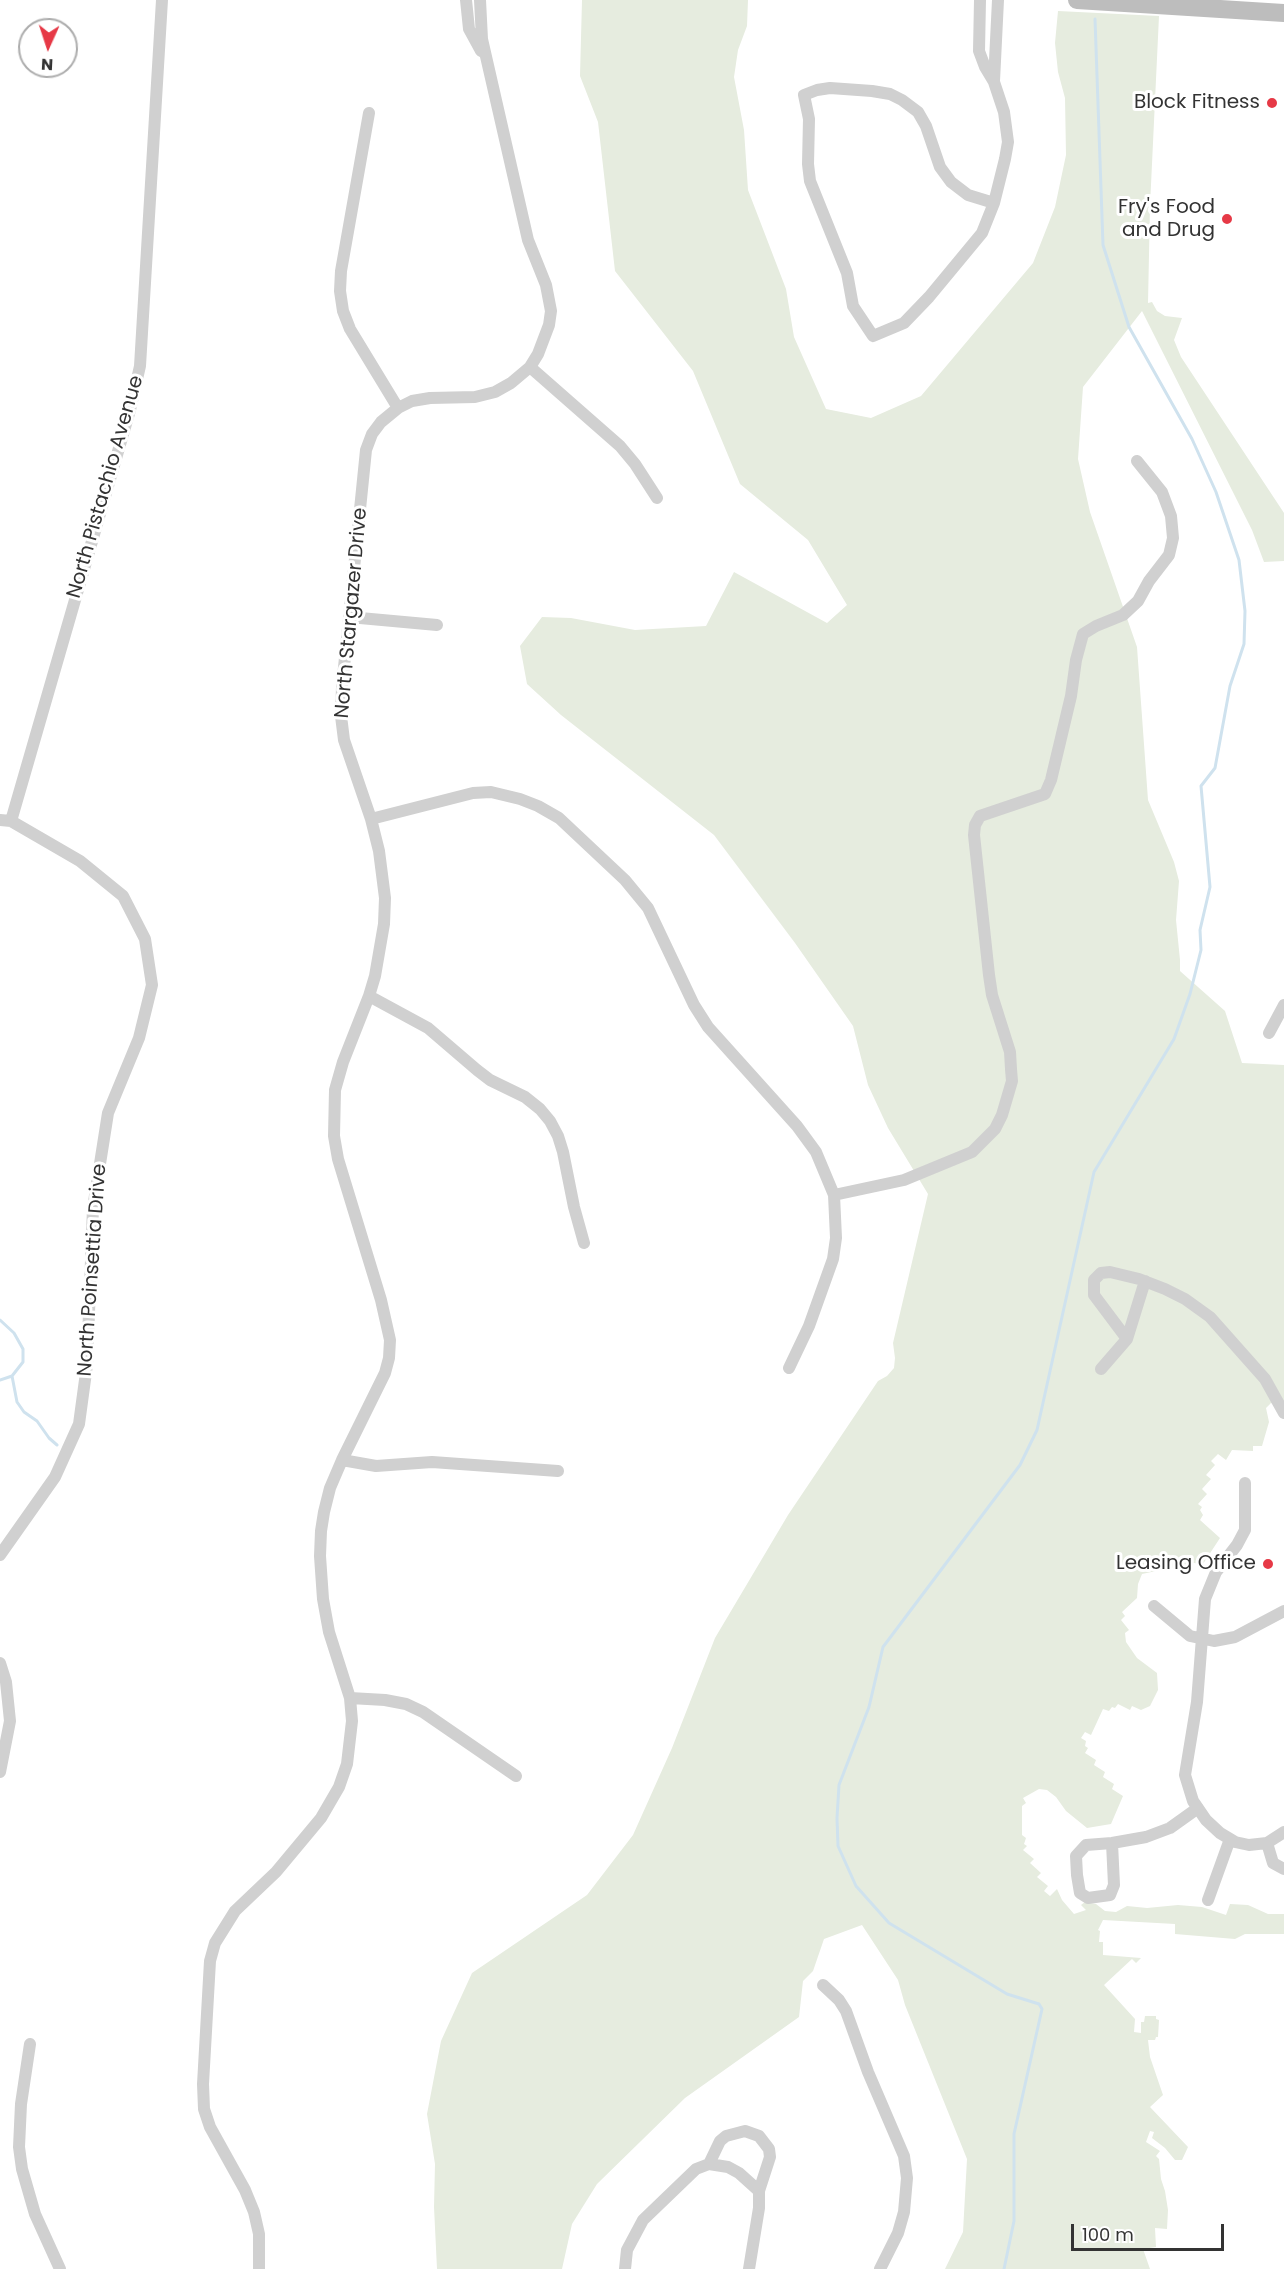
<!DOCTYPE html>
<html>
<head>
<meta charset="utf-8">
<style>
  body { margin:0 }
  #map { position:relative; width:1284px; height:2269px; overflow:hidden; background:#fff; font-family:Poppins,sans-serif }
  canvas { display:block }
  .north { position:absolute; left:18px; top:18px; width:60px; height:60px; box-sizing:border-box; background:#fff; border:2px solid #adadad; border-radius:50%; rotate:183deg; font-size:16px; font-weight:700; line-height:24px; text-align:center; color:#333 }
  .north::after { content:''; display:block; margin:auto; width:21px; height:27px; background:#e63946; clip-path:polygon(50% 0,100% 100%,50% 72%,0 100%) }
  .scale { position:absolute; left:1071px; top:2224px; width:153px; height:27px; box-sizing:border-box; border:3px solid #333; border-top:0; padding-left:8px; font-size:18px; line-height:21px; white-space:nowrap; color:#333; -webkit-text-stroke:4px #fff; paint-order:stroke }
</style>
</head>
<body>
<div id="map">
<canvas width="1284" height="2269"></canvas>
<div class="north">N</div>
<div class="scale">100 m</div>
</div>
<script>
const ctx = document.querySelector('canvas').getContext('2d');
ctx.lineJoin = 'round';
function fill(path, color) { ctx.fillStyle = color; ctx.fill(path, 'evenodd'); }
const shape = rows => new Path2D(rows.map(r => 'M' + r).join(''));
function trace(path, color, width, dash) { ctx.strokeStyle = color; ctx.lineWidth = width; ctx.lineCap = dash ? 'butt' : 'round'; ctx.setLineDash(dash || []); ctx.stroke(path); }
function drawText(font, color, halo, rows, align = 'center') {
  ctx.font = font + ' Poppins,sans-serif'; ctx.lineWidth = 6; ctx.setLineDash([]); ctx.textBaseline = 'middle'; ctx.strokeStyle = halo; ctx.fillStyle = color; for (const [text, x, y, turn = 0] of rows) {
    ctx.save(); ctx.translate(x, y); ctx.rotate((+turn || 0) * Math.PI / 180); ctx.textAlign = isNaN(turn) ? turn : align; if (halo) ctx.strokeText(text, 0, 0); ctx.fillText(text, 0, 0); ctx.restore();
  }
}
const green = shape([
  [582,0,748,0,747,26,738,50,734,77,744,130,748,190,786,289,794,337,826,409,871,418,921,396,1033,263,1055,207,1066,155,1065,98,1058,72,1055,43,1058,11,1159,16,1150,206,1148,303,1152,302,1157,311,1165,316,1182,318,1174,340,1181,357,1284,513,1284,561,1264,562,1252,530,1142,311,1083,387,1078,459,1090,512,1137,647,1148,800,1174,862,1179,881,1176,920,1180,960,1180,971,1225,1011,1242,1063,1284,1065,1284,1408,1271,1403,1266,1408,1269,1422,1262,1446,1253,1446,1253,1451,1232,1450,1226,1460,1218,1454,1211,1461,1215,1465,1206,1475,1211,1479,1202,1489,1207,1494,1198,1504,1202,1507,1200,1510,1203,1515,1200,1520,1220,1538,1203,1564,1194,1563,1142,1574,1138,1584,1137,1598,1122,1612,1125,1616,1121,1620,1129,1630,1125,1633,1126,1642,1137,1658,1157,1673,1158,1690,1150,1706,1141,1710,1132,1706,1130,1710,1118,1704,1115,1708,1112,1707,1109,1711,1103,1709,1091,1735,1085,1732,1081,1738,1086,1741,1085,1746,1088,1748,1085,1753,1096,1760,1094,1765,1105,1772,1103,1777,1114,1784,1112,1789,1123,1796,1111,1824,1087,1828,1066,1811,1056,1797,1047,1790,1039,1789,1023,1798,1026,1803,1022,1806,1022,1835,1026,1838,1024,1844,1027,1846,1023,1850,1034,1859,1030,1863,1041,1873,1037,1877,1048,1886,1044,1891,1050,1896,1057,1889,1062,1900,1074,1914,1086,1910,1081,1905,1085,1902,1096,1904,1105,1911,1116,1912,1127,1906,1147,1908,1178,1905,1202,1907,1226,1915,1230,1904,1248,1905,1268,1914,1284,1914,1284,1934,1245,1934,1235,1939,1175,1934,1175,1924,1103,1920,1098,1930,1100,1931,1099,1942,1103,1942,1103,1955,1141,1958,1136,1963,1132,1959,1104,1985,1135,2019,1134,2032,1141,2033,1141,2022,1144,2022,1145,2016,1156,2016,1156,2019,1159,2020,1158,2037,1156,2037,1155,2040,1148,2040,1150,2057,1163,2095,1150,2107,1188,2147,1182,2160,1175,2160,1165,2148,1152,2138,1154,2132,1150,2131,1146,2142,1160,2151,1156,2156,1159,2159,1161,2179,1165,2191,1168,2210,1167,2229,1155,2228,1156,2247,1143,2249,1150,2269,945,2269,963,2232,967,2159,905,2005,898,1980,862,1925,824,1939,813,1971,803,1981,799,2017,685,2098,597,2184,572,2224,562,2269,437,2269,434,2207,435,2164,427,2114,441,2041,472,1973,587,1895,633,1835,672,1748,715,1638,788,1515,878,1381,887,1376,894,1368,895,1358,893,1343,928,1194,888,1128,868,1085,853,1026,795,943,714,835,561,715,527,684,520,646,542,617,571,618,635,630,706,626,734,572,827,623,847,605,808,540,740,484,693,371,615,271,598,122,580,76]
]);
const stream = shape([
  [0,1320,14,1333,23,1349,23,1362,12,1376,0,1380],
  [12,1376,17,1402,24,1412,37,1421,49,1438,57,1445],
  [1004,2269,1014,2221,1014,2134,1042,2009,1039,2004,1007,1994,889,1923,856,1886,838,1846,837,1818,839,1785,869,1707,883,1647,1020,1465,1037,1430,1094,1172,1174,1039,1190,994,1201,950,1200,930,1210,887,1201,786,1215,768,1230,686,1244,644,1245,611,1239,560,1216,492,1192,439,1129,327,1103,245,1095,19]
]);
const minor = shape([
  [466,0,469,29,481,51],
  [980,0,979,51,985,67,994,82,1004,112,1008,142,1005,159,994,203,982,233,929,297,904,323,873,336,853,306,847,273,810,181,808,164,809,119,804,95,817,90,830,88,872,91,890,94,902,100,918,112,926,126,940,167,951,182,968,195,994,203],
  [994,81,998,0],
  [369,113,341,271,340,291,343,311,350,329,398,408],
  [530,367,620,446,635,464,657,498],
  [349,617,437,625],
  [371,819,473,793,491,792,520,799,538,806,559,818,625,880,648,908,694,1005,708,1027,797,1126,816,1152,834,1195,836,1238,833,1259,809,1326,789,1368],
  [0,820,11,821,80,861,123,896,145,939,152,985,139,1038,108,1113,93,1208,87,1365,79,1424,55,1477,0,1555],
  [11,821,130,410,140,366,162,0],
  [369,996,428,1028,477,1070,490,1080,525,1097,540,1109,550,1121,558,1136,563,1152,574,1207,584,1243],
  [1269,1033,1284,1005],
  [834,1195,904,1180,972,1152,995,1129,1002,1115,1012,1081,1011,1069,1010,1052,992,995,989,975,974,835,975,825,980,816,1045,794,1051,780,1071,696,1076,660,1083,634,1096,626,1123,615,1138,601,1149,581,1169,555,1173,538,1171,516,1162,492,1137,461],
  [1127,1339,1094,1295,1094,1280,1101,1273,1110,1272,1139,1279,1165,1289,1185,1299,1210,1317,1265,1379,1284,1413],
  [1101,1369,1127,1339,1145,1281],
  [342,1460,376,1466,432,1462,558,1471],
  [1245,1483,1245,1530,1237,1545,1216,1572,1205,1599,1197,1702,1185,1775,1193,1801,1206,1820,1220,1833,1235,1842,1249,1845,1267,1843,1284,1832],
  [1154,1606,1190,1636,1214,1641,1235,1637,1284,1611],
  [0,1663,6,1682,10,1721,0,1772],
  [350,1698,385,1700,406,1704,423,1712,516,1776],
  [1112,1843,1114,1885,1110,1895,1088,1898,1080,1893,1077,1875,1076,1856,1086,1845,1112,1843,1146,1837,1170,1828,1198,1808],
  [1267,1843,1273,1863,1284,1869],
  [1208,1900,1230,1839],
  [823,1985,839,2000,846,2011,868,2072,904,2156,907,2178,904,2212,898,2233,880,2269],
  [30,2044,21,2104,19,2147,22,2169,35,2214,60,2269],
  [709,2164,720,2141,726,2136,745,2131,759,2136,769,2149,770,2157,759,2191],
  [259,2269,259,2234,254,2212,245,2190,210,2127,204,2109,203,2084,210,1961,215,1943,235,1911,276,1872,321,1818,339,1787,347,1764,352,1721,350,1698,329,1632,323,1599,320,1556,321,1531,324,1512,330,1488,342,1460,385,1373,389,1358,390,1340,381,1300,338,1159,334,1136,335,1090,343,1062,369,996,375,976,384,924,385,898,379,851,371,819,344,740,341,716,342,687,366,450,372,434,381,422,398,408,412,401,430,398,475,397,495,392,511,383,530,367,538,354,549,325,551,311,546,285,528,240,482,39,480,0],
  [625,2269,627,2250,643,2220,696,2169,709,2164,728,2167,739,2173,759,2191,759,2208,749,2269]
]);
const secondary = shape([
  [1077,0,1284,13]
]);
const markers = [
  [1272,103,6,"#e63946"],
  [1227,219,6,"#e63946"],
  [1268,1564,6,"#e63946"]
];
const poiNames = [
  ["Block Fitness",1260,103],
  ["Fry's Food",1215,208],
  ["and Drug",1215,231],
  ["Leasing Office",1256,1564]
];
const streetNames = [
  ["North Pistachio Avenue",106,487,-74],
  ["North Stargazer Drive",352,613,-85],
  ["North Poinsettia Drive",93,1270,-86]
];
fill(green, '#e6ecdf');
trace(stream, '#cfe2ee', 3);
trace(minor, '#d0d0d0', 12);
trace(secondary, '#bdbdbd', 18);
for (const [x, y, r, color] of markers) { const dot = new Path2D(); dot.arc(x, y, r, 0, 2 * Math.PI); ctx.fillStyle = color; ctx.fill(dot); trace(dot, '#fff', 2); }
drawText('20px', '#333', '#fff', poiNames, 'right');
drawText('20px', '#333', '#fff', streetNames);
</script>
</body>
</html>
